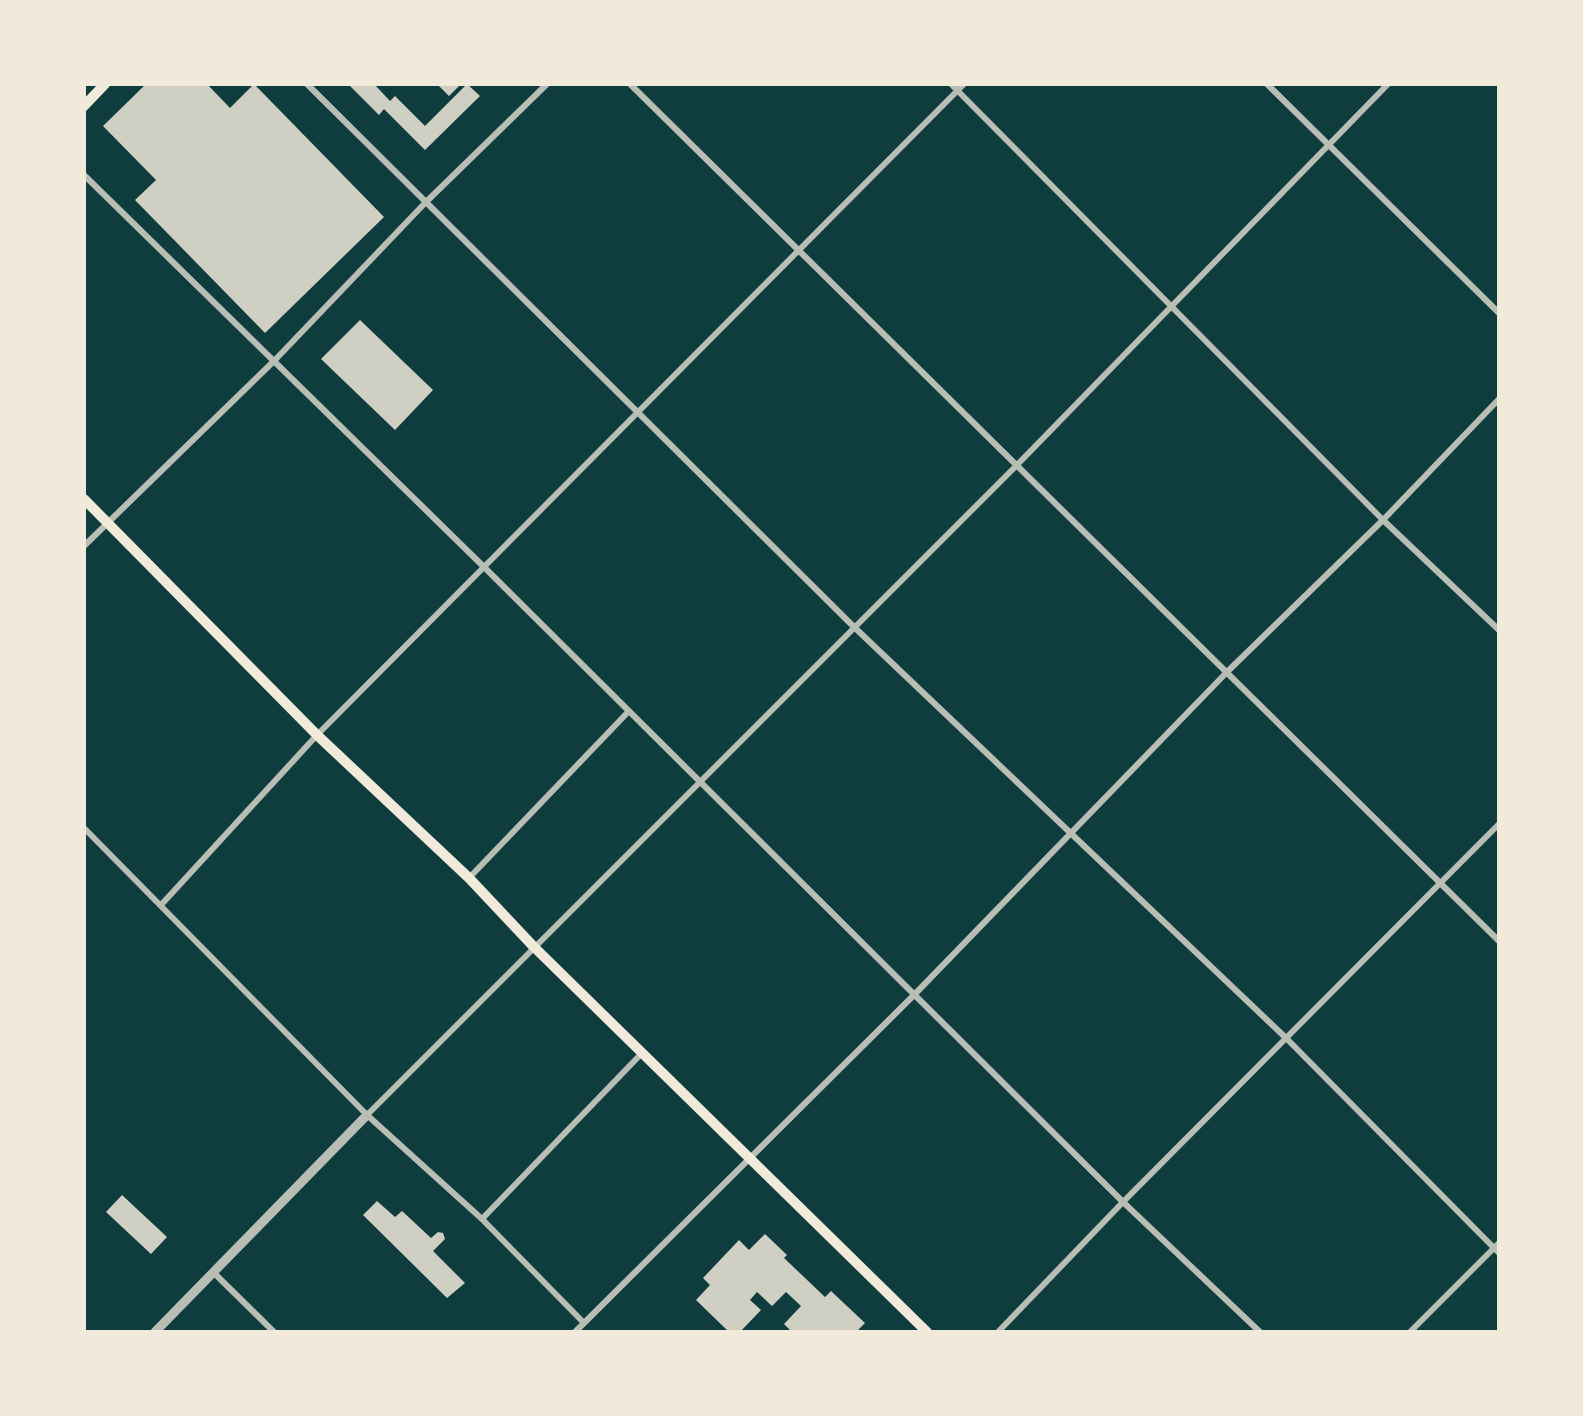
<!DOCTYPE html>
<html>
<head>
<meta charset="utf-8">
<style>
  body { margin:0 }
  #map { position:relative; width:1583px; height:1416px; overflow:hidden; background:#0f3d3e; font-family:"PT Sans Narrow",sans-serif }
  canvas { display:block }
  .frame { position:absolute; inset:0; border:86px solid #f1e9da; pointer-events:none }
</style>
</head>
<body>
<div id="map">
<canvas width="1583" height="1416"></canvas>
<div class="frame"></div>
</div>
<script>
const ctx = document.querySelector('canvas').getContext('2d');
ctx.lineJoin = 'round';
function fill(path, color) { ctx.fillStyle = color; ctx.fill(path, 'evenodd'); }
const shape = rows => new Path2D(rows.map(r => 'M' + r).join(''));
function trace(path, color, width, dash) { ctx.strokeStyle = color; ctx.lineWidth = width; ctx.lineCap = dash ? 'butt' : 'round'; ctx.setLineDash(dash || []); ctx.stroke(path); }
const building = shape([
  [146,84,207,84,230,108,254,84,384,217,265,333,135,200,156,180,103,126],
  [348,84,374,84,390,101,395,96,425,126,467,84,480,96,425,150,384,109,379,115],
  [437,84,461,84,449,96],
  [360,320,433,390,395,430,321,359],
  [122,1195,167,1237,151,1254,106,1212],
  [377,1201,395,1217,402,1211,431,1238,438,1232,443,1233,445,1239,433,1251,465,1283,447,1298,363,1215],
  [765,1234,787,1255,784,1258,825,1297,831,1291,865,1323,856,1332,792,1332,784,1324,801,1306,786,1292,772,1306,757,1292,750,1300,761,1310,740,1332,729,1332,696,1300,710,1285,703,1278,739,1240,749,1250]
]);
const minor = shape([
  [307,84,853,626,1286,1038,1499,1253],
  [630,84,1499,941],
  [951,84,1383,520,1499,630],
  [1267,84,1499,313],
  [84,175,485,568,1123,1202,1260,1332],
  [84,546,275,360,425,203,547,84],
  [84,828,367,1115,482,1219,584,1323],
  [469,878,629,711],
  [161,905,317,735,964,84],
  [367,1115,1016,466,1388,84],
  [482,1219,642,1053],
  [213,1272,274,1332],
  [575,1332,914,995,1227,672,1383,520,1499,399],
  [998,1332,1123,1202,1499,824],
  [1410,1332,1499,1243]
]);
const tertiary = shape([
  [155,1332,367,1115]
]);
const secondary = shape([
  [84,106,105,84],
  [84,499,317,735,469,878,533,946,927,1332]
]);
fill(building, '#cfcfc3');
trace(minor, '#b8beb3', 6);
trace(tertiary, '#b8beb3', 9);
trace(secondary, '#f1e9da', 10);
</script>
</body>
</html>
